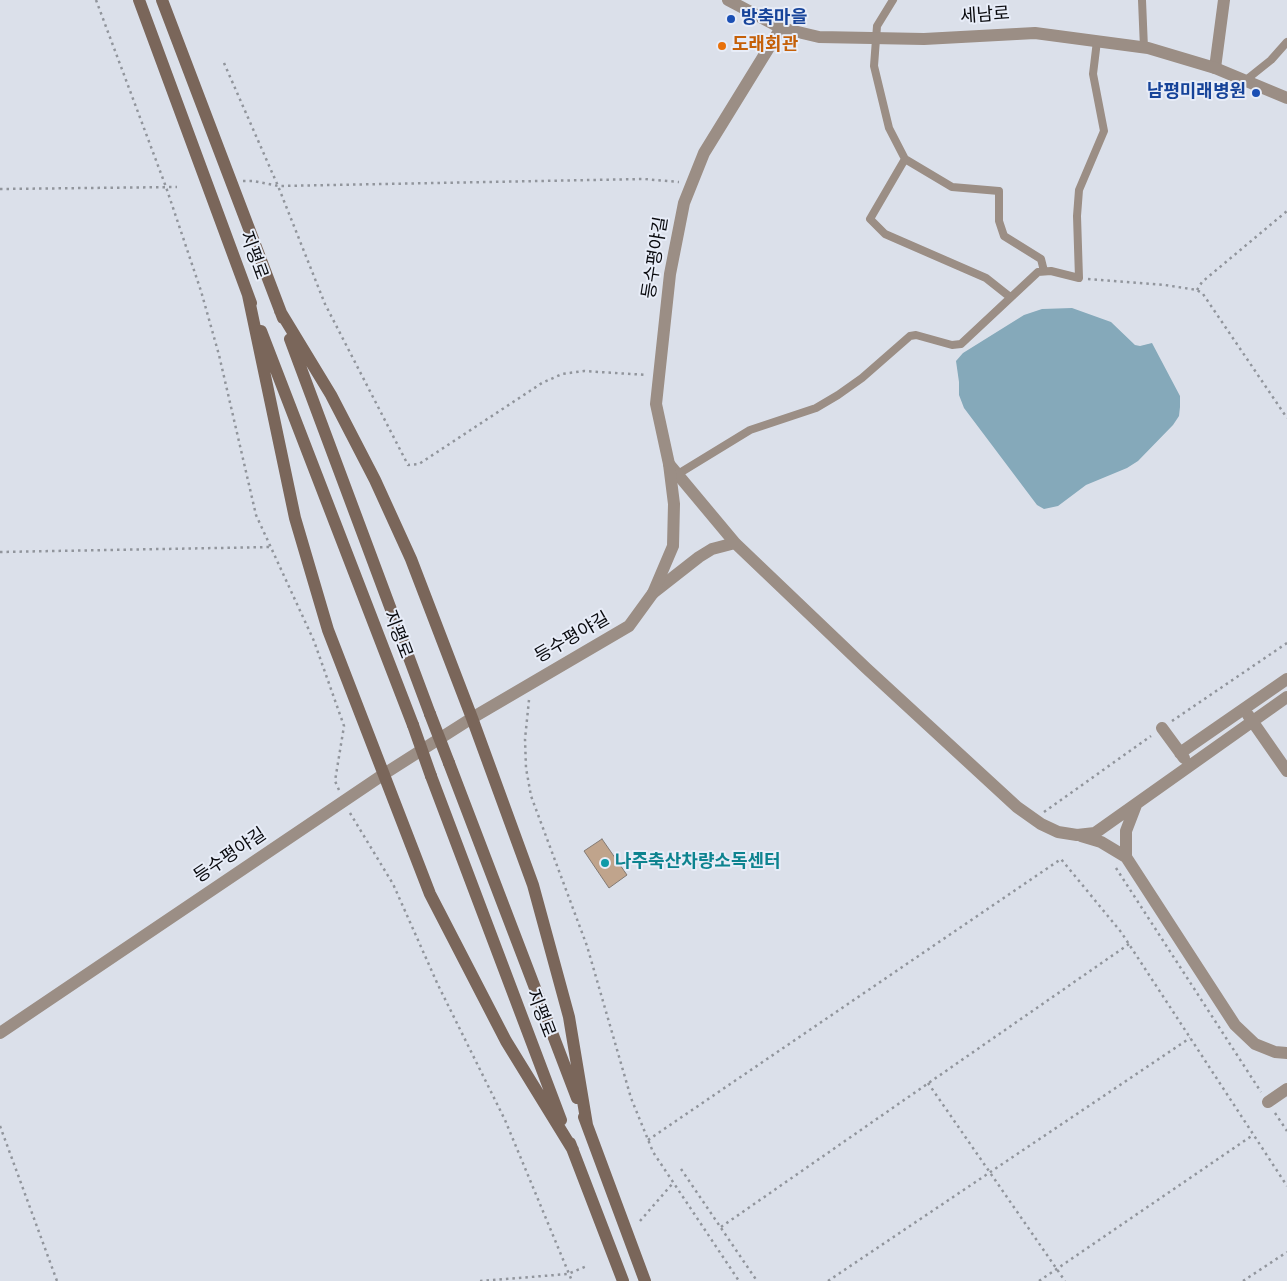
<!DOCTYPE html>
<html>
<head>
<meta charset="utf-8">
<style>
  body { margin:0 }
  canvas { display:block; background:#dbe0ea }
</style>
</head>
<body>
<canvas width="1287" height="1281"></canvas>
<script>
const ctx = document.querySelector('canvas').getContext('2d');
ctx.lineJoin = 'round';
function fill(path, color) { ctx.fillStyle = color; ctx.fill(path, 'evenodd'); }
const shape = rows => new Path2D(rows.map(r => 'M' + r).join(''));
function trace(path, color, width, dash) { ctx.strokeStyle = color; ctx.lineWidth = width; ctx.lineCap = dash ? 'butt' : 'round'; ctx.setLineDash(dash || []); ctx.stroke(path); }
function drawText(font, color, halo, rows, align = 'center') {
  ctx.font = font + ' Overpass,"Noto Sans KR",sans-serif'; ctx.lineWidth = 4; ctx.setLineDash([]); ctx.textBaseline = 'middle'; ctx.strokeStyle = halo; ctx.fillStyle = color; for (const [text, x, y, turn = 0] of rows) {
    ctx.save(); ctx.translate(x, y); ctx.rotate((+turn || 0) * Math.PI / 180); ctx.textAlign = isNaN(turn) ? turn : align; if (halo) ctx.strokeText(text, 0, 0); ctx.fillText(text, 0, 0); ctx.restore();
  }
}
const water = shape([
  [1072,308,1111,322,1135,345,1140,346,1152,343,1180,396,1180,407,1179,416,1173,425,1138,461,1127,468,1086,485,1058,506,1044,509,1037,505,964,408,959,395,959,382,956,361,963,353,1024,315,1042,309]
]);
const building = shape([
  [602,839,627,875,609,888,584,851,602,839]
]);
const path = shape([
  [96,0,166,187,201,291,219,355,256,515,314,641,344,726,335,781,339,790],
  [224,63,278,186,325,304,408,465,419,464,542,383,562,374,584,371,647,375],
  [243,181,254,181,278,186,644,179,679,182],
  [0,189,177,187],
  [1088,279,1165,285,1197,290,1203,294,1287,418],
  [1197,290,1202,282,1287,211],
  [0,552,271,547],
  [529,700,525,739,526,768,531,796,587,946,631,1098,653,1152,739,1281],
  [1172,721,1287,643],
  [1044,812,1151,736],
  [350,813,393,884,438,985,505,1120,572,1281],
  [1116,868,1261,1092],
  [928,1083,1065,1281],
  [1275,1113,1287,1131],
  [0,1126,57,1281],
  [648,1140,1061,859,1121,932,1287,1186],
  [681,1169,757,1281],
  [640,1221,673,1183],
  [721,1227,1129,944],
  [480,1281,568,1274,587,1266],
  [828,1281,1190,1038],
  [1039,1281,1253,1135],
  [1243,1281,1287,1252]
]);
const service = shape([
  [893,0,877,26,874,66,889,128,905,159,870,219,885,234,986,278,1010,297],
  [1142,0,1144,48],
  [1246,80,1271,60,1287,42],
  [905,159,952,187,999,191,999,221,1004,236,1041,259,1044,271],
  [678,474,750,430,816,408,838,395,862,378,910,336,916,335,952,345,961,344,1038,272,1051,271,1079,278,1077,216,1079,190,1104,131,1093,74,1097,41]
]);
const minor = shape([
  [1215,68,1224,0],
  [669,464,735,543,866,668,1017,807,1041,824,1058,832,1077,835,1095,833,1287,697],
  [653,593,699,557,712,549,735,543],
  [1248,715,1287,771],
  [1162,728,1184,758],
  [1180,753,1287,679],
  [1136,805,1126,831,1126,857,1235,1025,1255,1044,1275,1052,1287,1053],
  [1081,836,1101,842,1126,857],
  [1268,1102,1287,1089]
]);
const tertiary = shape([
  [728,0,781,28,819,37,924,39,1035,33,1148,48,1215,68,1287,98],
  [0,1033,384,774,472,718,629,626,653,593,673,546,674,504,669,464,656,404,670,274,684,203,704,153,781,28]
]);
const secondary = shape([
  [139,0,251,303],
  [162,0,283,318],
  [248,295,295,518,328,630,430,894,506,1041,573,1150],
  [280,311,331,395,375,480,411,559,472,718,533,885,569,1017,587,1125],
  [261,331,413,725],
  [290,339,430,714],
  [449,763,577,1098],
  [431,776,561,1120],
  [584,1117,645,1281],
  [570,1143,623,1281]
]);
const secondaryBridge = shape([
  [430,714,449,763],
  [413,725,431,776]
]);
const markers = [
  [731,19,5,"#1a4fb4"],
  [722,46,5,"#e8710a"],
  [1256,93,5,"#1a4fb4"],
  [605,863,5,"#0f9aa8"]
];
const streetNames = [
  ["세남로",985,17,-4],
  ["지평로",252,256,70],
  ["등수평야길",657,258,-81],
  ["지평로",396,635,69],
  ["등수평야길",573,639,-30],
  ["등수평야길",231,857,-34],
  ["지평로",539,1014,69]
];
const transitNames = [
  ["방축마을",741,19],
  ["남평미래병원",1246,93,"right"]
];
const foodNames = [
  ["도래회관",732,46]
];
const cultureNames = [
  ["나주축산차량소독센터",615,863]
];
fill(water, '#85a9ba');
fill(building, '#c0a48c');
trace(building, '#837a73', 1);
trace(path, '#91959c', 2.5, [2.5, 4]);
trace(service, '#9b8e85', 8);
trace(minor, '#9b8e85', 12);
trace(tertiary, '#9b8e85', 12);
trace(secondary, '#7a665a', 12);
trace(secondaryBridge, '#7a665a', 12);
for (const [x, y, r, color] of markers) { const dot = new Path2D(); dot.arc(x, y, r, 0, 2 * Math.PI); ctx.fillStyle = color; ctx.fill(dot); trace(dot, '#e8edf8', 2); }
drawText('18px', '#0a0b0f', '#e8edf8', streetNames);
drawText('bold 18px', '#164399', '#e8edf8', transitNames, 'left');
drawText('bold 18px', '#c56008', '#e8edf8', foodNames, 'left');
drawText('bold 18px', '#0d838f', '#e8edf8', cultureNames, 'left');
</script>
</body>
</html>
